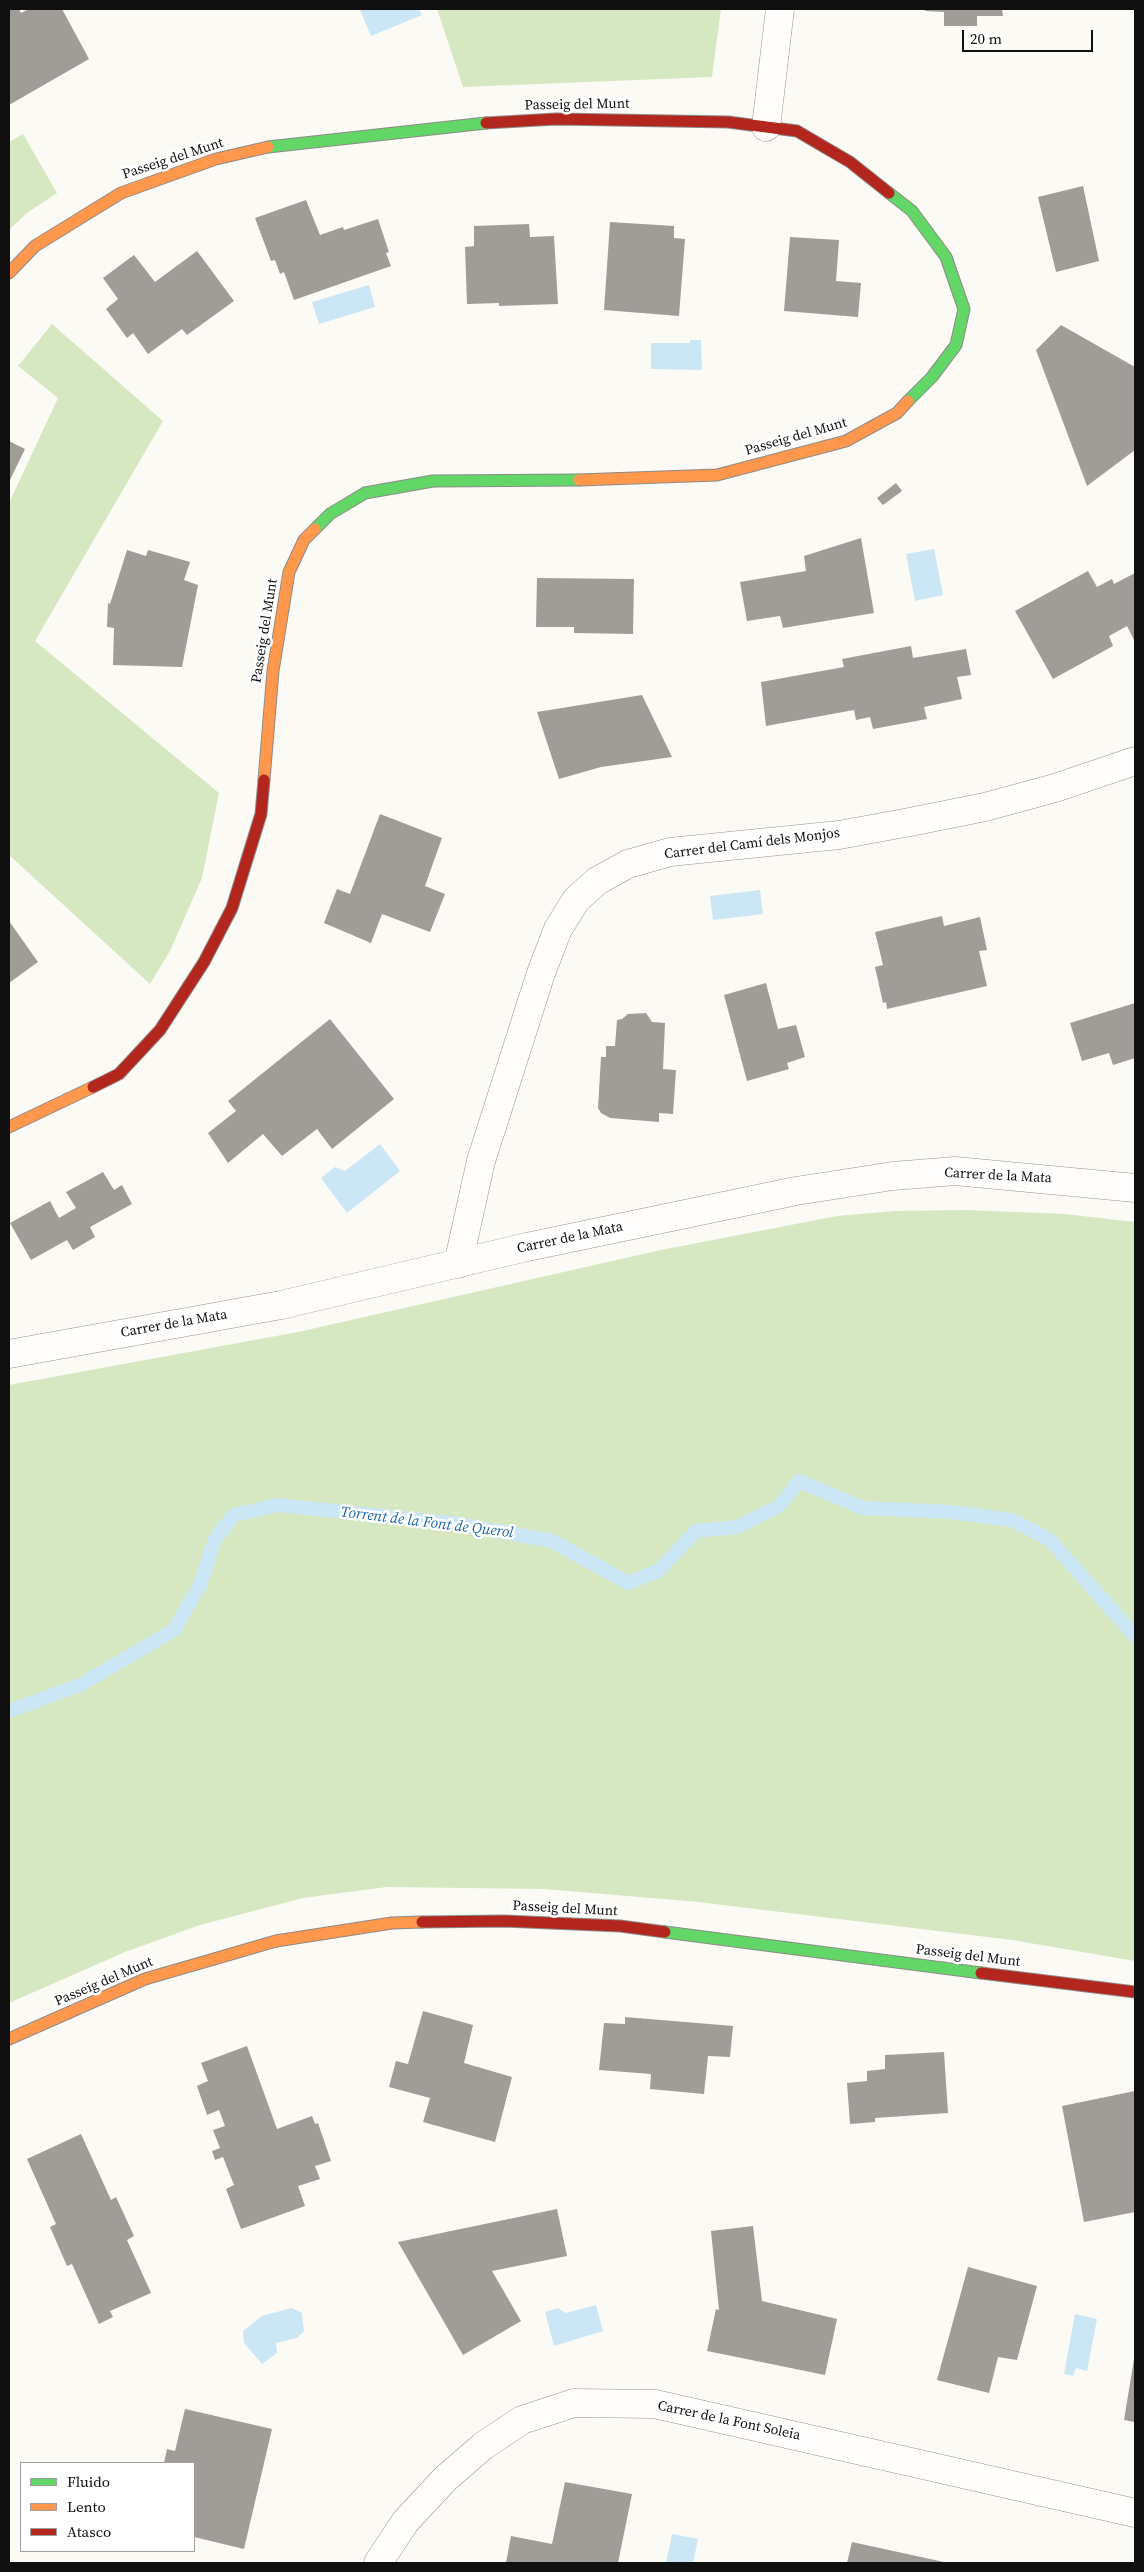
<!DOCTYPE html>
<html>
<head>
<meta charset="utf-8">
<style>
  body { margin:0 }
  #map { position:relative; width:1144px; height:2572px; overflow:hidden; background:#fcfaf4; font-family:"Source Serif 4",serif }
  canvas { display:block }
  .frame { position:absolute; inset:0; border:10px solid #0f0f0f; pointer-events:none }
  .legend { position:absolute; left:20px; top:2462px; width:175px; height:90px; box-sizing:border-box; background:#fff; border:1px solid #9f9f9f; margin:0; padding:6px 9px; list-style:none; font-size:15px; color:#0f0f0f }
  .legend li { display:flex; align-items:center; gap:10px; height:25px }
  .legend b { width:25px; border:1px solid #9f9f9f }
  .scale { position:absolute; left:962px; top:30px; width:131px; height:22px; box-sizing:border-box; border:2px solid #0f0f0f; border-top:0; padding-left:6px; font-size:15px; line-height:18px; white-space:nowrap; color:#0f0f0f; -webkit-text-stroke:4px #fff; paint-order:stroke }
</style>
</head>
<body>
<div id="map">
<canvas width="1144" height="2572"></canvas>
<div class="frame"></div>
<ul class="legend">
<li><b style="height:6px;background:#63d668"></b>Fluido</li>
<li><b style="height:6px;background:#ff974d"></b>Lento</li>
<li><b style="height:6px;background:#b3261e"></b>Atasco</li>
</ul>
<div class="scale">20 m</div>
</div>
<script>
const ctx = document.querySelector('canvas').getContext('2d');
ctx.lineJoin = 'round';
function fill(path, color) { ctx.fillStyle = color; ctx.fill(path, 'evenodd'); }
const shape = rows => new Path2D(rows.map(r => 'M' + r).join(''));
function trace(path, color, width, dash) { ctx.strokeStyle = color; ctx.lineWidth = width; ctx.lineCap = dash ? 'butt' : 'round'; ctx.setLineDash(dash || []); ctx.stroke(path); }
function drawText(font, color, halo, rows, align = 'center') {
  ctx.font = font + ' "Source Serif 4",serif'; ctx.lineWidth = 5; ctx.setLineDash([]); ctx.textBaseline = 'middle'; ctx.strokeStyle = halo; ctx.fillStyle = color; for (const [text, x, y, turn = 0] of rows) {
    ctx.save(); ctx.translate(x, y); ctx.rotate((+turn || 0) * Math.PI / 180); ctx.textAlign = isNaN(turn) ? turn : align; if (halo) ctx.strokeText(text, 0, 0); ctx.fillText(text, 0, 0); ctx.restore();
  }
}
const forest = shape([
  [437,9,721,9,712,77,463,87],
  [23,134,57,193,27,213,9,230,9,142],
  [52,324,163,421,35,641,219,793,202,878,170,951,150,984,9,855,9,503,58,398,18,366],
  [967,1210,1065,1214,1135,1222,1135,1961,1012,1940,698,1902,544,1889,387,1887,303,1898,200,1925,125,1952,9,2003,9,1385,298,1332,661,1250,837,1216,894,1211]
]);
const water = shape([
  [419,9,422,15,371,36,360,10],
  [369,285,375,307,319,324,312,302],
  [690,340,701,340,702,370,651,369,651,343,690,343],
  [934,549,943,595,915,601,906,554],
  [760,890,763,914,713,920,710,896],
  [380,1144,400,1171,347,1213,321,1178,335,1167,345,1171],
  [596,2305,603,2331,554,2346,545,2312,558,2308,566,2313],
  [292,2308,302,2313,304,2331,297,2338,276,2343,277,2353,262,2364,244,2343,243,2331,262,2316],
  [1075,2314,1097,2319,1087,2371,1076,2368,1073,2376,1064,2374],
  [672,2534,698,2539,693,2563,666,2563]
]);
const stream = shape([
  [9,1711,80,1685,174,1630,200,1585,215,1539,234,1515,278,1505,458,1524,552,1541,628,1583,658,1571,696,1531,737,1527,779,1506,799,1481,863,1508,951,1512,1012,1520,1050,1540,1135,1636]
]);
const building = shape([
  [9,9,19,9,21,13,29,9,62,9,89,59,9,105],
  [925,9,1002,9,1003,16,977,16,977,26,944,26,944,12,925,11],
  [1083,186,1099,261,1056,272,1038,197],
  [306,200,320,235,343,227,344,230,378,219,389,252,386,253,391,266,294,300,284,272,280,274,275,260,271,261,255,218],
  [610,222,674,226,674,238,685,239,679,316,604,310],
  [529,224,530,237,554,236,558,304,499,306,499,303,467,304,465,247,474,246,474,226],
  [790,237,839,240,836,281,861,283,858,317,784,311],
  [197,251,234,301,187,335,182,329,148,354,133,333,127,338,106,309,118,299,103,278,134,255,155,282],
  [1061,325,1135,367,1135,450,1087,486,1036,350],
  [9,441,25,449,9,482],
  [896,483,902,491,883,505,877,498],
  [861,538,874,613,783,628,780,616,747,621,740,582,806,571,804,556],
  [127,550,146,556,148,550,190,562,184,580,198,585,182,667,113,665,114,628,107,627,108,603,110,604],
  [1088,571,1097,587,1112,579,1114,584,1135,573,1135,642,1127,626,1109,636,1113,646,1053,679,1015,611],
  [537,578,634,579,633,634,574,633,574,627,536,627],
  [911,646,913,658,966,649,971,675,957,677,962,699,924,707,927,719,873,729,870,717,856,720,854,710,766,726,761,682,844,667,842,659],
  [642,695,672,757,601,767,559,779,537,712],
  [380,814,442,838,425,886,445,894,430,932,382,914,371,943,324,923,337,889,350,894],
  [942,916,944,926,980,917,987,950,979,951,987,986,887,1009,886,1002,883,1003,875,967,883,965,875,932],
  [9,921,38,962,9,983],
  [766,983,778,1029,796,1025,805,1057,787,1063,789,1069,747,1081,724,995],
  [1135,1003,1135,1058,1113,1065,1109,1053,1082,1061,1070,1023],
  [646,1013,652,1022,665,1023,663,1069,676,1070,673,1114,659,1113,659,1122,610,1118,601,1113,598,1108,601,1057,606,1057,606,1046,615,1046,617,1020,622,1019,628,1014],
  [330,1019,394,1099,332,1149,317,1129,282,1156,263,1134,228,1163,208,1133,236,1111,228,1101],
  [103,1172,114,1190,122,1185,132,1204,90,1227,95,1237,73,1250,67,1240,31,1260,10,1223,50,1201,59,1218,76,1208,66,1192],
  [423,2011,473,2025,464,2063,512,2077,495,2142,423,2122,430,2098,389,2087,396,2061,408,2064],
  [625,2017,733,2026,730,2057,708,2056,704,2094,650,2089,651,2074,599,2070,604,2023,625,2024],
  [247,2046,277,2129,312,2116,315,2124,318,2123,331,2161,315,2166,320,2179,298,2186,305,2206,241,2229,226,2189,234,2185,223,2157,215,2160,212,2151,220,2148,213,2130,225,2126,219,2110,207,2115,197,2086,208,2081,201,2063],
  [944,2052,948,2113,875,2118,875,2122,850,2124,847,2083,867,2081,867,2071,885,2069,885,2055],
  [1135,2091,1135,2212,1084,2222,1062,2106],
  [81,2134,111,2200,116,2197,134,2236,127,2240,151,2293,110,2311,113,2317,99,2324,72,2264,67,2266,50,2227,56,2224,27,2159],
  [557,2209,567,2256,492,2271,521,2321,463,2355,398,2242],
  [753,2226,762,2301,837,2319,825,2375,707,2351,716,2309,719,2310,711,2231],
  [968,2267,1037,2286,1017,2360,998,2357,989,2393,937,2380],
  [1134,2359,1135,2359,1135,2422,1124,2420],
  [185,2409,272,2429,244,2549,194,2537,194,2463,164,2463,167,2449,175,2451],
  [565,2482,632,2494,618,2563,506,2563,511,2536,552,2544],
  [852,2542,944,2562,944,2563,847,2563]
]);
const street = shape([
  [766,127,780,9],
  [458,1264,481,1161,541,973,558,929,576,900,597,881,628,864,670,852,839,835,910,822,985,807,1055,788,1135,761],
  [9,1354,281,1305,527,1247,796,1191,893,1176,955,1171,1135,1188],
  [378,2563,405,2522,445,2479,483,2446,522,2420,574,2403,655,2404,1135,2513]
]);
const fast = shape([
  [268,147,486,123],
  [889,193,912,211,946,257,964,309,956,345,932,377,908,401],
  [315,529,330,514,365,493,433,481,579,480],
  [665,1932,981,1973]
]);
const slow = shape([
  [9,273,35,246,121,193,216,159,268,147],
  [579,480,717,475,846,441,897,413,908,401],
  [264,780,273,671,289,572,304,540,315,529],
  [9,1127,93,1087],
  [9,2039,145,1979,276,1941,392,1923,422,1922]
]);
const jam = shape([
  [486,123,556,119,728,122,797,131,850,162,889,193],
  [93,1087,119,1074,160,1030,204,962,232,908,261,814,264,780],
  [422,1922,504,1921,620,1926,665,1932],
  [981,1973,1135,1992]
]);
const streetNames = [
  ["Passeig del Munt",577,105,-1],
  ["Passeig del Munt",173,159,-18],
  ["Passeig del Munt",796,437,-16],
  ["Passeig del Munt",265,631,-81],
  ["Carrer del Camí dels Monjos",752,844,-7],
  ["Carrer de la Mata",998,1176,3],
  ["Carrer de la Mata",570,1238,-12],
  ["Carrer de la Mata",174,1324,-10],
  ["Passeig del Munt",565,1909,3],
  ["Passeig del Munt",968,1956,7],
  ["Passeig del Munt",104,1982,-23],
  ["Carrer de la Font Soleia",729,2421,12]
];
const waterNames = [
  ["Torrent de la Font de Querol",427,1523,7]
];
fill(forest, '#d6e8c2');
fill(water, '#cbe6f5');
trace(stream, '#cbe6f5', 14);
fill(building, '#a09d99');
trace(street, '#969592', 29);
trace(fast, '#8c8b89', 13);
trace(slow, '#8c8b89', 13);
trace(jam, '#8c8b89', 13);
trace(street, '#fffefd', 28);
trace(fast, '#63d668', 11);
trace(slow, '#ff974d', 11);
trace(jam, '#b3261e', 11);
drawText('14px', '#0f0f0f', '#fff', streetNames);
drawText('italic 15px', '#1865a1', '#fff', waterNames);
</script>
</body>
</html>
